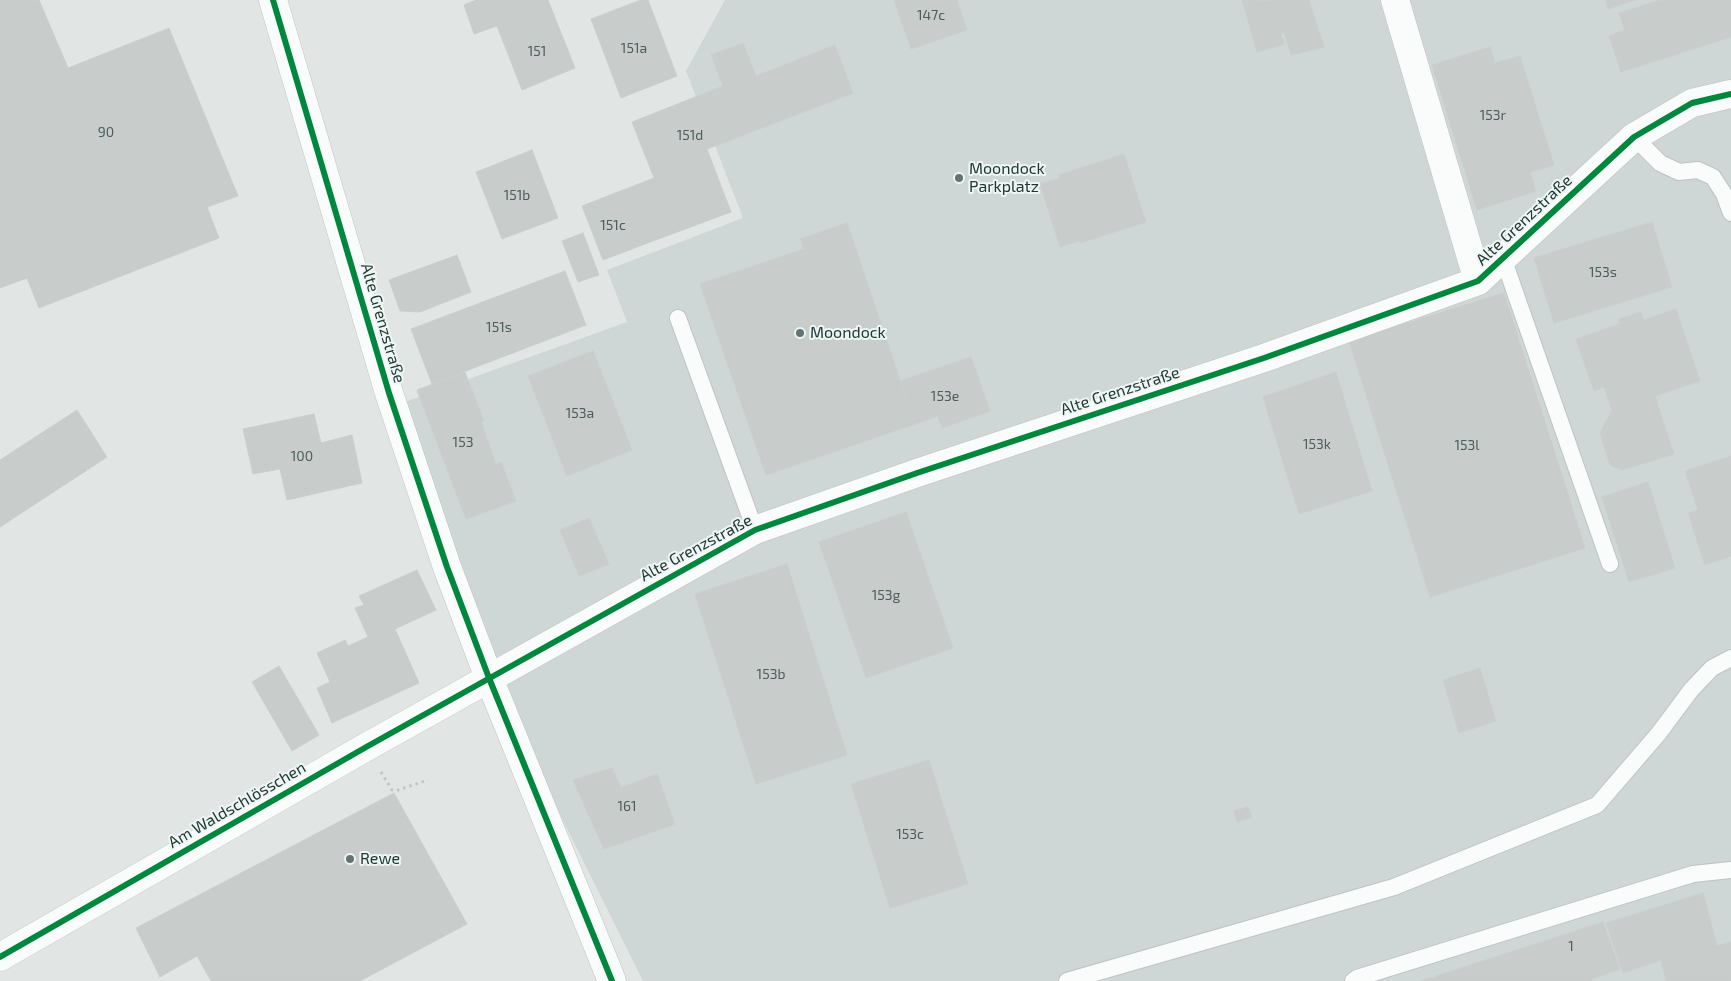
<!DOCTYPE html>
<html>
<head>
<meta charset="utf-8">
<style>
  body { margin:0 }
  canvas { display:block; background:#e1e6e5 }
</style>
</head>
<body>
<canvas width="1731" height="981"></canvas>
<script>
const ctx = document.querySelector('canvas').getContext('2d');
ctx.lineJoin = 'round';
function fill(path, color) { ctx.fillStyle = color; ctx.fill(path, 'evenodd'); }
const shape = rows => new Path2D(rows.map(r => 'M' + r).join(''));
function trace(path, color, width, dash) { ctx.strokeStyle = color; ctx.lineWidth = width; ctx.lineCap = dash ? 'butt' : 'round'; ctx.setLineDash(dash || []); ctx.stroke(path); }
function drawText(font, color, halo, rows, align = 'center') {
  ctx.font = font + ' "Exo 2",sans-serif'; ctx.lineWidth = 4; ctx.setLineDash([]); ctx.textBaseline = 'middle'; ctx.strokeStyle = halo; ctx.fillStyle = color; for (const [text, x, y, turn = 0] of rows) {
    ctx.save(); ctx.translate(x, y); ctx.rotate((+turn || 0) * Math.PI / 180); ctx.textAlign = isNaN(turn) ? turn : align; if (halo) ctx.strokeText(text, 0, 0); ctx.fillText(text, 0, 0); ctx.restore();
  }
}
const built = shape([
  [725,0,1731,0,1731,981,643,981,497,688,402,403,627,322,607,270,743,218,686,71]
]);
const building = shape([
  [0,0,39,0,68,68,169,28,238,196,207,207,219,238,39,308,27,278,0,288,0,0],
  [476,0,548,0,575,68,522,90,497,26,474,34,464,5,476,0],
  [641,0,648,0,677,76,621,98,591,19,641,0],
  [894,0,957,0,967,30,911,49,894,0],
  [1242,0,1274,1,1284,33,1281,34,1284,44,1257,52,1242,0],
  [1274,0,1309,0,1324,47,1291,55,1274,0],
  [1605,0,1635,0,1608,9,1605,0],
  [1660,0,1731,0,1731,37,1621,72,1609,36,1625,30,1619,13,1660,0],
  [743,43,756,76,835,45,853,93,707,149,731,212,645,244,623,190,654,178,632,122,723,86,711,55,743,43],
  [1490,47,1495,63,1520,56,1554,165,1530,172,1536,191,1477,210,1432,65,1490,47],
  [532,150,558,218,502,239,476,172,532,150],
  [1124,154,1146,222,1080,243,1079,241,1060,247,1040,184,1060,178,1059,175,1124,154],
  [623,190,645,244,603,260,582,206,623,190],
  [1652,222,1672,287,1554,323,1534,258,1652,222],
  [847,223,915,424,766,475,700,284,804,249,800,239,847,223],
  [583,233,599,275,578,282,562,241,583,233],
  [457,255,471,292,420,312,400,311,389,280,457,255],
  [565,271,586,325,432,384,411,329,565,271],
  [1504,293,1585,548,1430,597,1349,341,1504,293],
  [1676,309,1700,381,1655,396,1674,454,1622,470,1610,465,1600,433,1612,410,1604,387,1594,391,1576,339,1620,324,1619,319,1641,312,1644,320,1676,309],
  [593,351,632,450,567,476,528,376,593,351],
  [971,357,990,411,942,428,938,416,915,424,900,381,971,357],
  [465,372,484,421,481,422,496,464,501,462,516,501,466,519,417,390,465,372],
  [1336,372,1372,491,1299,514,1263,397,1336,372],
  [77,410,107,457,0,527,0,460,77,410],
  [314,414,321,443,352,435,362,483,287,500,280,469,253,474,243,429,314,414],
  [1731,456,1731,556,1705,565,1688,513,1698,510,1685,471,1731,456],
  [1648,482,1675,568,1629,582,1602,497,1648,482],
  [906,512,953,648,866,678,819,542,906,512],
  [589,518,609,564,579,576,560,530,589,518],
  [787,564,847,755,756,784,695,594,787,564],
  [417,570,436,610,395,629,419,683,332,723,317,688,330,682,317,653,345,640,348,646,368,637,355,608,364,605,359,596,417,570],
  [279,666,319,735,292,751,252,682,279,666],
  [1480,668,1496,721,1459,733,1443,680,1480,668],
  [929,760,968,884,890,908,851,784,929,760],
  [612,768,621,788,657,774,675,824,604,849,573,780,612,768],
  [394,793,467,924,360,981,211,981,197,956,160,977,136,928,394,793],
  [1248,807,1252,817,1237,822,1234,811,1248,807],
  [1703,893,1717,946,1731,942,1731,981,1666,981,1661,960,1623,973,1606,923,1703,893],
  [1603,922,1620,969,1592,979,1592,981,1421,981,1603,922]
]);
const path = shape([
  [381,772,392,790,398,790,428,780]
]);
const lane = shape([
  [1634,137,1660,163,1679,172,1698,170,1713,177,1724,194,1731,213],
  [1503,258,1610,564],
  [678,318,755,530],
  [1067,981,1394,887,1597,805,1659,733,1691,690,1712,668,1731,658],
  [1353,981,1357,978,1693,874,1731,870]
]);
const street = shape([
  [1395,0,1478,281],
  [0,957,368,746,755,530,917,473,1264,358,1478,281,1634,137,1692,103,1731,94]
]);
const secondary = shape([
  [273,0,389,393,447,567,489,678,612,981]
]);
const cycleway = shape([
  [273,0,389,393,447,567,489,678,612,981],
  [0,957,368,746,755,530,917,473,1264,358,1478,281,1634,137,1692,103,1731,94]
]);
const markers = [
  [959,178,5,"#647473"],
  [800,333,5,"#647473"],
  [350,859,5,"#647473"]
];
const numberNames = [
  ["147c",931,15],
  ["151a",634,48],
  ["151",537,51],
  ["153r",1493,115],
  ["90",106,132],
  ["151d",690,135],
  ["151b",517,195],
  ["151c",613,225],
  ["153s",1603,272],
  ["151s",499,327],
  ["153e",945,396],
  ["153a",580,413],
  ["153",463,442],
  ["153k",1317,444],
  ["153l",1467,445],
  ["100",302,456],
  ["153g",886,595],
  ["153b",771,674],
  ["161",627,806],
  ["153c",910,834],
  ["1",1571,946]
];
const poiNames = [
  ["Moondock",969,169],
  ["Parkplatz",969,187],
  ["Moondock",810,333],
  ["Rewe",360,859]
];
const streetNames = [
  ["Alte Grenzstraße",1524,220,-43],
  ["Alte Grenzstraße",383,323,74],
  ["Alte Grenzstraße",1120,391,-18],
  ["Alte Grenzstraße",696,548,-28],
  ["Am Waldschlösschen",237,805,-30]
];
fill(built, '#ced7d5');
fill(building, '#c8cdcc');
trace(building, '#cacfce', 1);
trace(lane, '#bec3c2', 18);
trace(street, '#bec3c2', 29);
trace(secondary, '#bdc4c2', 29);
trace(path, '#bfc6c6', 3, [2.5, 4]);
trace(lane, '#fafbfb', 16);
trace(street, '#fafbfb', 28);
trace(secondary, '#fafbfb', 28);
trace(cycleway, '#00873e', 6);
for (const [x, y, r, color] of markers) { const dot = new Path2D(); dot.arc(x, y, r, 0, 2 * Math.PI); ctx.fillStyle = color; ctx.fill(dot); trace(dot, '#eef6f3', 2); }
drawText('14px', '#4c5d5c', null, numberNames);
drawText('16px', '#213735', '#eef6f3', poiNames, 'left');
drawText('16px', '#213735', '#eef6f3', streetNames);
</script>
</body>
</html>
